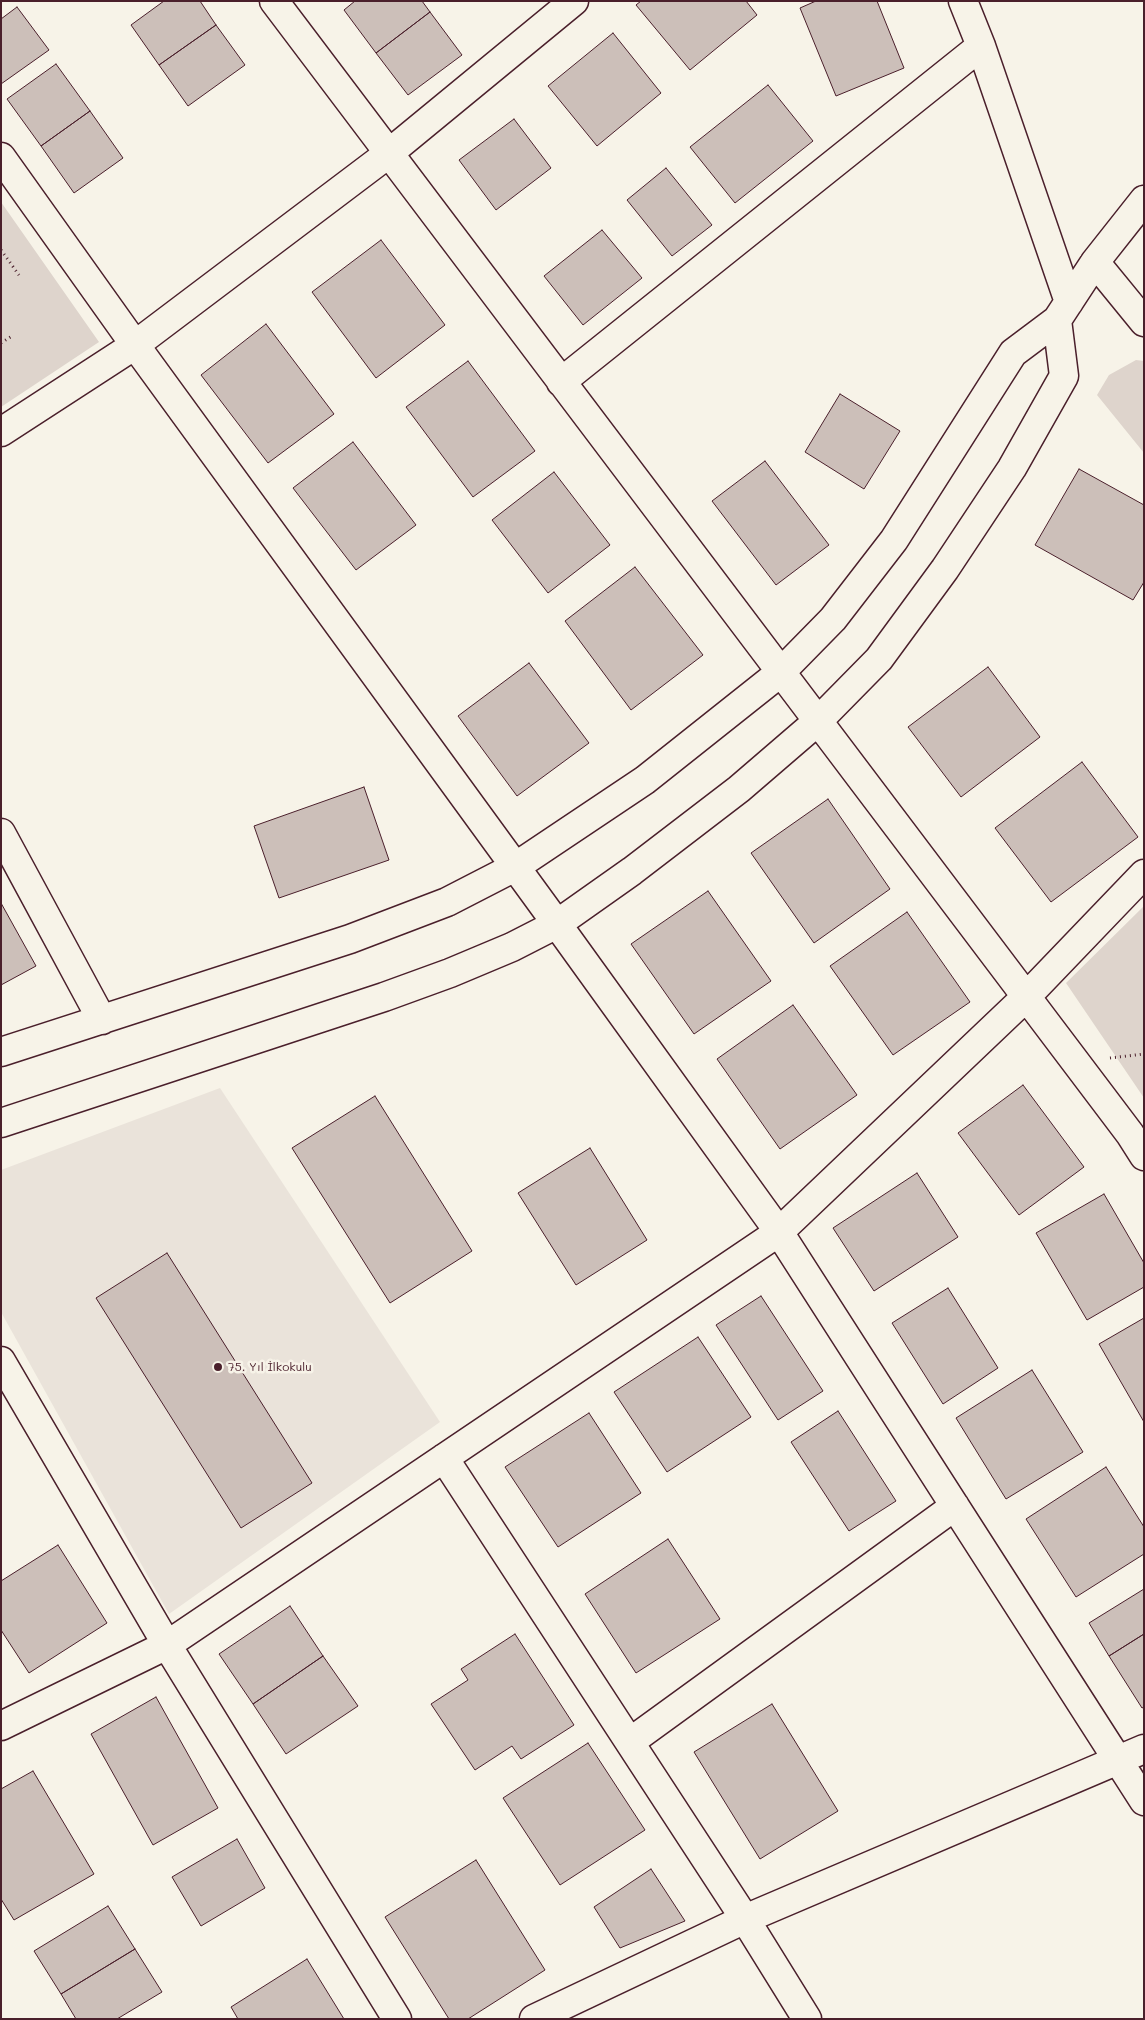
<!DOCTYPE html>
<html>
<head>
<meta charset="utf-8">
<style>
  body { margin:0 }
  #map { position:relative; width:1145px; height:2020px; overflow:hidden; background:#f7f3e8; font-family:Mali,sans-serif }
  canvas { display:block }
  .frame { position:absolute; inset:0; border:2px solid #4a1f2b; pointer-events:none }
</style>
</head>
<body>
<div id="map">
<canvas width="1145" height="2020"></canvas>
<div class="frame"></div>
</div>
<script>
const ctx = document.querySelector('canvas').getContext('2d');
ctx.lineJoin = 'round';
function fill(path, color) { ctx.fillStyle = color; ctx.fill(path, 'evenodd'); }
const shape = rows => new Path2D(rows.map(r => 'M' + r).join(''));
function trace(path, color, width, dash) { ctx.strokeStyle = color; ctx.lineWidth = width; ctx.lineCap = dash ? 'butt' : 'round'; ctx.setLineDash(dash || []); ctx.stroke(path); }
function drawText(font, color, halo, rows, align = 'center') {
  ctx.font = font + ' Mali,sans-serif'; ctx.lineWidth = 5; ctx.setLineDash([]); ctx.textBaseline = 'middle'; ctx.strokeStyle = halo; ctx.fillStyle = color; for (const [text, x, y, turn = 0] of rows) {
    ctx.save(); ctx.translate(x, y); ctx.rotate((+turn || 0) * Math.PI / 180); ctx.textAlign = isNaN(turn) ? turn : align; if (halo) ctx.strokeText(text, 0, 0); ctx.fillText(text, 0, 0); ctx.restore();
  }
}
const built = shape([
  [220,1088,440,1422,169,1614,1,1312,1,1170]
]);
const green = shape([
  [1,202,99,342,1,407],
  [1136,360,1144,361,1144,453,1097,395,1109,375],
  [1144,906,1144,1098,1066,983]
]);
const building = shape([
  [164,1,200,1,216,25,159,65,131,25,164,1],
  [355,1,422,1,430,12,376,53,344,10,355,1],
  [641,1,746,1,757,15,690,70,636,5,641,1],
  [816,1,877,1,904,68,836,96,800,8,816,1],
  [17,7,49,50,1,84,1,19,17,7],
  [430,12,462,55,408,95,376,53,430,12],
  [216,25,245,65,188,106,159,65,216,25],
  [613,33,661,93,597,146,548,86,613,33],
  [56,64,90,111,41,146,7,99,56,64],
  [768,85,813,141,735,203,690,147,768,85],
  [90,111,123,158,74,193,41,146,90,111],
  [514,119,551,168,496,210,459,160,514,119],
  [666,168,712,225,672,256,627,200,666,168],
  [602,230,642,278,583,325,544,276,602,230],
  [381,240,445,325,376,378,312,292,381,240],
  [266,324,334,414,268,463,201,375,266,324],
  [468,361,535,451,473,497,406,407,468,361],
  [840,394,900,431,864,489,805,452,840,394],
  [353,442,416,525,356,570,293,488,353,442],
  [765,461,829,545,776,585,712,501,765,461],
  [1079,469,1144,505,1144,582,1133,600,1035,545,1079,469],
  [554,472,610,545,548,593,492,520,554,472],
  [635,567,703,655,631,710,565,621,635,567],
  [529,663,589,743,517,796,458,716,529,663],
  [988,667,1040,737,961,797,908,727,988,667],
  [1082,762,1138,837,1051,902,995,828,1082,762],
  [364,787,389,860,279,898,254,826,364,787],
  [828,799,890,889,814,943,751,853,828,799],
  [708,891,771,981,694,1034,631,944,708,891],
  [1,903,36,966,1,985,1,903],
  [907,912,970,1002,893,1055,830,966,907,912],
  [793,1005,857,1095,780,1149,717,1059,793,1005],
  [1023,1085,1084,1167,1019,1215,958,1133,1023,1085],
  [375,1096,472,1251,390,1303,292,1148,375,1096],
  [590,1148,647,1240,576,1285,518,1193,590,1148],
  [917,1173,958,1237,874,1291,833,1228,917,1173],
  [1104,1194,1144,1263,1144,1287,1087,1320,1036,1233,1104,1194],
  [167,1253,312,1483,241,1528,96,1298,167,1253],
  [948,1288,998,1368,943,1404,892,1323,948,1288],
  [761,1296,823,1391,778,1420,716,1325,761,1296],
  [1144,1318,1144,1422,1099,1344,1144,1318],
  [698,1337,751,1417,667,1472,614,1392,698,1337],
  [1032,1370,1083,1452,1006,1499,956,1418,1032,1370],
  [838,1411,896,1501,849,1531,791,1442,838,1411],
  [589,1413,641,1493,558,1547,505,1467,589,1413],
  [1106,1467,1144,1527,1144,1554,1076,1597,1026,1519,1106,1467],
  [668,1539,720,1619,636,1673,585,1594,668,1539],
  [58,1545,107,1623,29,1673,1,1630,1,1581,58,1545],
  [1144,1589,1144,1634,1109,1656,1089,1623,1144,1589],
  [290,1606,323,1656,253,1704,219,1654,290,1606],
  [515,1634,574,1725,521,1759,512,1746,475,1770,431,1704,468,1680,461,1669,515,1634],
  [1144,1634,1144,1707,1142,1708,1109,1656,1144,1634],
  [323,1656,358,1706,286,1754,253,1704,323,1656],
  [156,1697,218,1808,153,1845,91,1734,156,1697],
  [772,1704,838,1811,760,1859,694,1752,772,1704],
  [588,1743,645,1830,560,1885,503,1798,588,1743],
  [33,1771,94,1874,14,1920,1,1899,1,1789,33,1771],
  [237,1839,265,1888,201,1926,172,1877,237,1839],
  [476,1860,545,1970,468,2019,449,2019,385,1917,476,1860],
  [651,1869,685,1921,620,1948,594,1907,651,1869],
  [108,1906,135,1949,61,1994,34,1951,108,1906],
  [135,1949,162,1992,117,2019,76,2019,61,1994,135,1949],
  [307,1959,344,2019,238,2019,231,2007,307,1959]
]);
const path = shape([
  [1,250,19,275],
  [1,343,12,336],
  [1110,1058,1144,1054]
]);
const minor = shape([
  [274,1,1130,1134,1144,1156],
  [963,1,981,46,1069,302],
  [1,157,135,345,557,924,779,1232,1144,1801],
  [1095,262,1144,322],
  [561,382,981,46],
  [1,432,135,345,388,154,574,1],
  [1,833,102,1020],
  [1,1052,350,939,447,902,515,867,645,780,781,672,833,619,894,540,1013,353,1057,320,1095,262,1144,200],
  [1,1123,384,997,450,973,512,947,557,924,632,871,739,789,818,721,879,659,945,569,1012,468,1064,376,1057,320],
  [1,1361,167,1645,397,2019],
  [444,1458,745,1919,807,2019],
  [1,1726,167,1645,779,1232,1026,997,1144,874],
  [630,1742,955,1506],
  [534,2019,745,1919,1144,1749]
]);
const markers = [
  [218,1367,5,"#4a1f2b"]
];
const poiNames = [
  ["75. Yıl İlkokulu",228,1367]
];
fill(built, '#eae3da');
fill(green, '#ded4cc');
fill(building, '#ccbfb9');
trace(building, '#4a1f2b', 1);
trace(minor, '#4a1f2b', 31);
trace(path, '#4a1f2b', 3, [1, 4]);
trace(minor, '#f7f3e8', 28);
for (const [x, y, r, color] of markers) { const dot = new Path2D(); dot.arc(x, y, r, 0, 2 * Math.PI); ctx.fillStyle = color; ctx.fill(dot); trace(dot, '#f7f3e8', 2); }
drawText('12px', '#4a1f2b', '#f7f3e8', poiNames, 'left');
</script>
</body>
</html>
